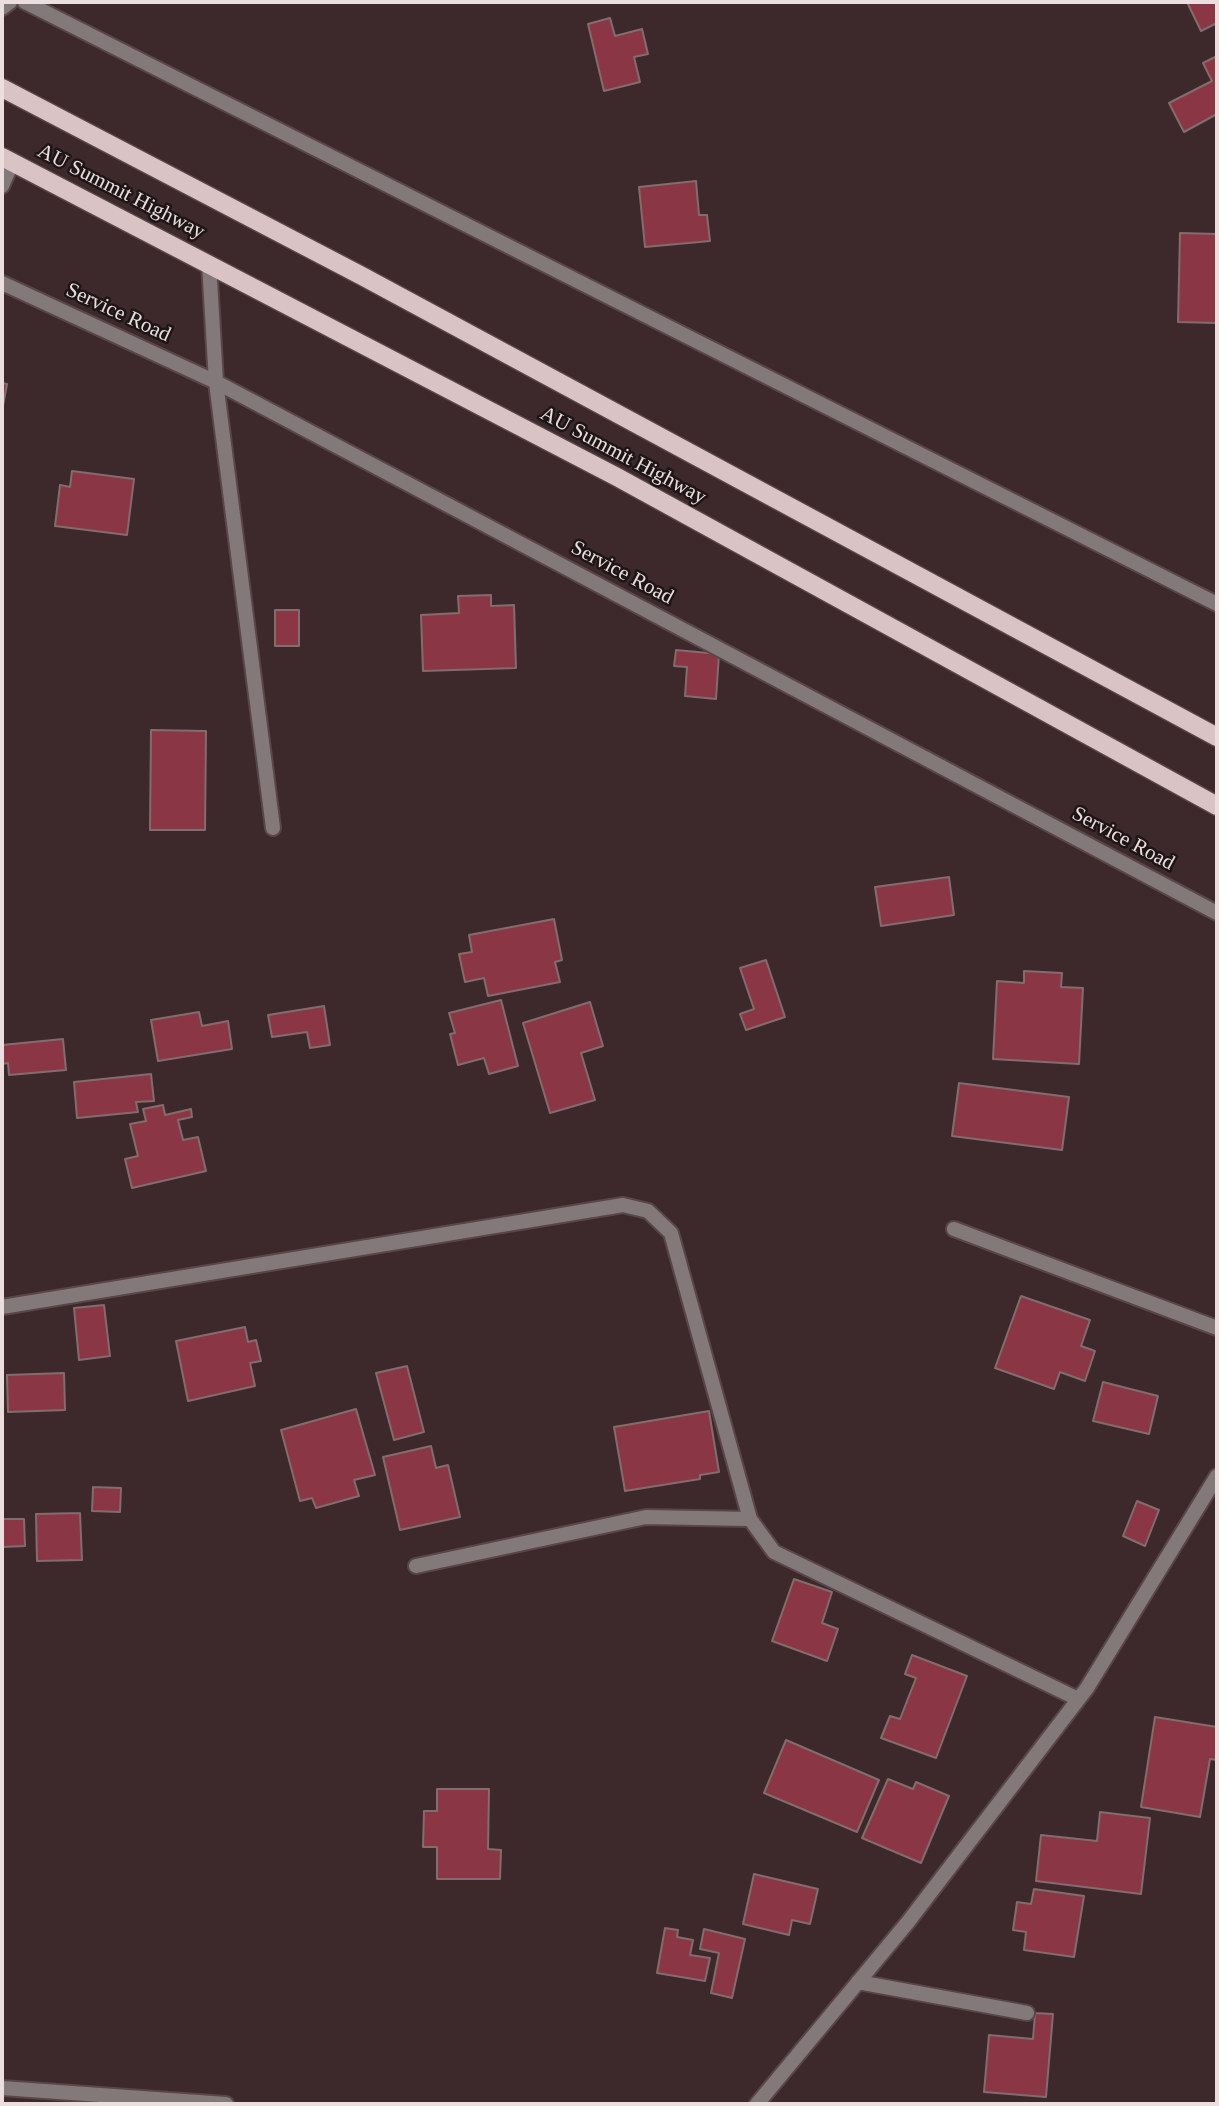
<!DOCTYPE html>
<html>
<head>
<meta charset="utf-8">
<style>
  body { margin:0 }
  #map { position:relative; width:1219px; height:2106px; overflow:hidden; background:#3d292b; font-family:"Times New Roman",serif }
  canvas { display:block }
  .frame { position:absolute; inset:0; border:4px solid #ecdedf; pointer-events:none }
</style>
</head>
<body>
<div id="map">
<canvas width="1219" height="2106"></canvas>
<div class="frame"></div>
</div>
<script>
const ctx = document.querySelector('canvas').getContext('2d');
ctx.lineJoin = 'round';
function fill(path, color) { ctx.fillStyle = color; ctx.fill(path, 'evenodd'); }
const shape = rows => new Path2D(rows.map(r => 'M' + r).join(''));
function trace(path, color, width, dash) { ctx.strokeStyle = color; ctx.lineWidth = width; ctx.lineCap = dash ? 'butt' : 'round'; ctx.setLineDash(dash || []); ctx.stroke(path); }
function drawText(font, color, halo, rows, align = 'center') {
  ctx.font = font + ' "Times New Roman",serif'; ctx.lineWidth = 5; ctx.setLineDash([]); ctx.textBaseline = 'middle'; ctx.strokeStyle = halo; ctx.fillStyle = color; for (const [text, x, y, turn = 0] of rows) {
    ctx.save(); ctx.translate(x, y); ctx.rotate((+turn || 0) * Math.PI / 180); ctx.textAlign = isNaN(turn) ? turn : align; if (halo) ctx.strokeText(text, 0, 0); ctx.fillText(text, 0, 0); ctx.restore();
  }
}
const building = shape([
  [1187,2,1217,2,1217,23,1201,31,1187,2],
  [610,18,615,36,642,29,648,54,634,57,640,82,604,91,588,24,610,18],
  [1217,56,1217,114,1184,132,1169,103,1212,81,1203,63,1217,56],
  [696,181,699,215,707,215,710,241,645,247,639,187,696,181],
  [1180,233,1217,234,1217,323,1178,322,1180,233],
  [2,383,7,384,2,411,2,383],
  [72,471,134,479,127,535,55,526,60,485,70,487,72,471],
  [491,595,491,606,514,605,516,668,423,671,421,615,459,613,458,596,491,595],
  [275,610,299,610,299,646,275,646,275,610],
  [676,650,719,654,716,699,685,696,687,667,674,666,676,650],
  [151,730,206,731,205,830,150,830,151,730],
  [949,877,954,915,881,926,875,887,949,877],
  [554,919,562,960,555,962,560,982,488,996,484,978,465,982,459,954,472,952,469,935,554,919],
  [766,960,785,1017,746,1030,740,1014,754,1009,740,968,766,960],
  [1024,971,1062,973,1061,987,1083,988,1079,1064,993,1059,997,981,1024,983,1024,971],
  [501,1000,518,1066,489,1074,484,1058,458,1065,450,1034,455,1033,449,1013,501,1000],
  [590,1002,603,1046,581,1053,595,1100,550,1113,523,1023,590,1002],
  [324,1006,330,1045,310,1048,307,1032,272,1037,268,1015,324,1006],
  [199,1012,202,1026,228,1021,232,1049,158,1061,151,1020,199,1012],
  [63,1039,66,1070,9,1075,8,1063,2,1064,2,1045,63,1039],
  [151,1074,154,1101,136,1102,138,1112,77,1118,74,1082,151,1074],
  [959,1083,1069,1097,1062,1150,952,1136,959,1083],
  [163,1105,165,1115,191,1109,192,1117,178,1120,183,1140,198,1137,206,1171,132,1188,125,1159,138,1156,130,1124,146,1121,143,1109,163,1105],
  [1021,1296,1090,1320,1081,1346,1095,1351,1085,1381,1060,1372,1054,1389,995,1368,1021,1296],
  [104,1305,110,1356,79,1360,74,1308,104,1305],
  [245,1327,248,1342,256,1340,261,1361,250,1363,255,1386,188,1401,176,1341,245,1327],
  [407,1366,424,1432,394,1440,376,1373,407,1366],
  [64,1373,65,1410,8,1412,7,1375,64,1373],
  [1103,1382,1158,1396,1149,1434,1093,1421,1103,1382],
  [356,1409,375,1475,354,1480,359,1496,316,1508,312,1498,300,1501,281,1430,356,1409],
  [709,1411,719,1472,700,1475,700,1479,625,1491,614,1427,709,1411],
  [431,1446,436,1468,448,1465,460,1517,400,1530,383,1457,431,1446],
  [93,1487,121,1488,120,1512,92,1511,93,1487],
  [1137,1501,1159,1510,1145,1546,1123,1536,1137,1501],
  [80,1513,82,1560,37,1561,36,1514,80,1513],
  [2,1519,24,1519,25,1546,2,1547,2,1519],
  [794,1579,832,1592,822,1623,838,1629,827,1661,772,1641,794,1579],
  [912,1655,967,1676,936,1758,881,1738,890,1716,900,1719,916,1678,905,1674,912,1655],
  [1155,1717,1217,1727,1217,1760,1210,1759,1200,1817,1141,1807,1155,1717],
  [786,1740,879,1780,857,1832,764,1793,786,1740],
  [888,1779,913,1789,916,1782,949,1796,921,1863,862,1838,888,1779],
  [437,1789,489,1789,488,1849,501,1850,500,1879,437,1879,437,1847,423,1847,424,1811,437,1811,437,1789],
  [1100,1812,1150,1818,1141,1894,1036,1881,1041,1835,1097,1841,1100,1812],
  [754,1874,818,1889,810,1924,792,1920,789,1935,743,1924,754,1874],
  [1034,1889,1084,1896,1074,1957,1024,1950,1026,1932,1013,1930,1017,1902,1031,1904,1034,1889],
  [665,1928,678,1930,677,1937,693,1940,690,1955,710,1958,705,1981,657,1973,665,1928],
  [704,1929,745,1939,732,1998,711,1993,719,1953,700,1949,704,1929],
  [1035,2013,1053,2014,1046,2097,984,2092,989,2035,1033,2039,1035,2013]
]);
const minor = shape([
  [25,2,1217,604],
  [2,8,10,2],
  [2,186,13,161],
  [209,263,216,382,273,828],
  [2,283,216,382,1217,913],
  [954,1229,1217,1328],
  [2,1307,623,1205,648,1211,671,1233,750,1519,774,1552,1078,1699],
  [416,1566,646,1517,750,1519],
  [858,1982,1027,2013],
  [2,2088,226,2104]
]);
const tertiary = shape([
  [757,2104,908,1922,1087,1688,1217,1476]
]);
const primary = shape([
  [2,88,362,276,1217,737],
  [2,157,617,477,1217,806]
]);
const streetNames = [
  ["AU Summit Highway",121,192,27],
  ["Service Road",118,313,25],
  ["AU Summit Highway",623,456,28],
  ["Service Road",622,573,28],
  ["Service Road",1123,839,28]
];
fill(building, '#8a3645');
trace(building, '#836c6e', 2);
trace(minor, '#594648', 18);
trace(tertiary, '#594648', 18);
trace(primary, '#594648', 21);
trace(minor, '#84797a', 14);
trace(tertiary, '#84797a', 14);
trace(primary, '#d9c3c4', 18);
drawText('21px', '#ecdedf', '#1e1516', streetNames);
</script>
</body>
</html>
